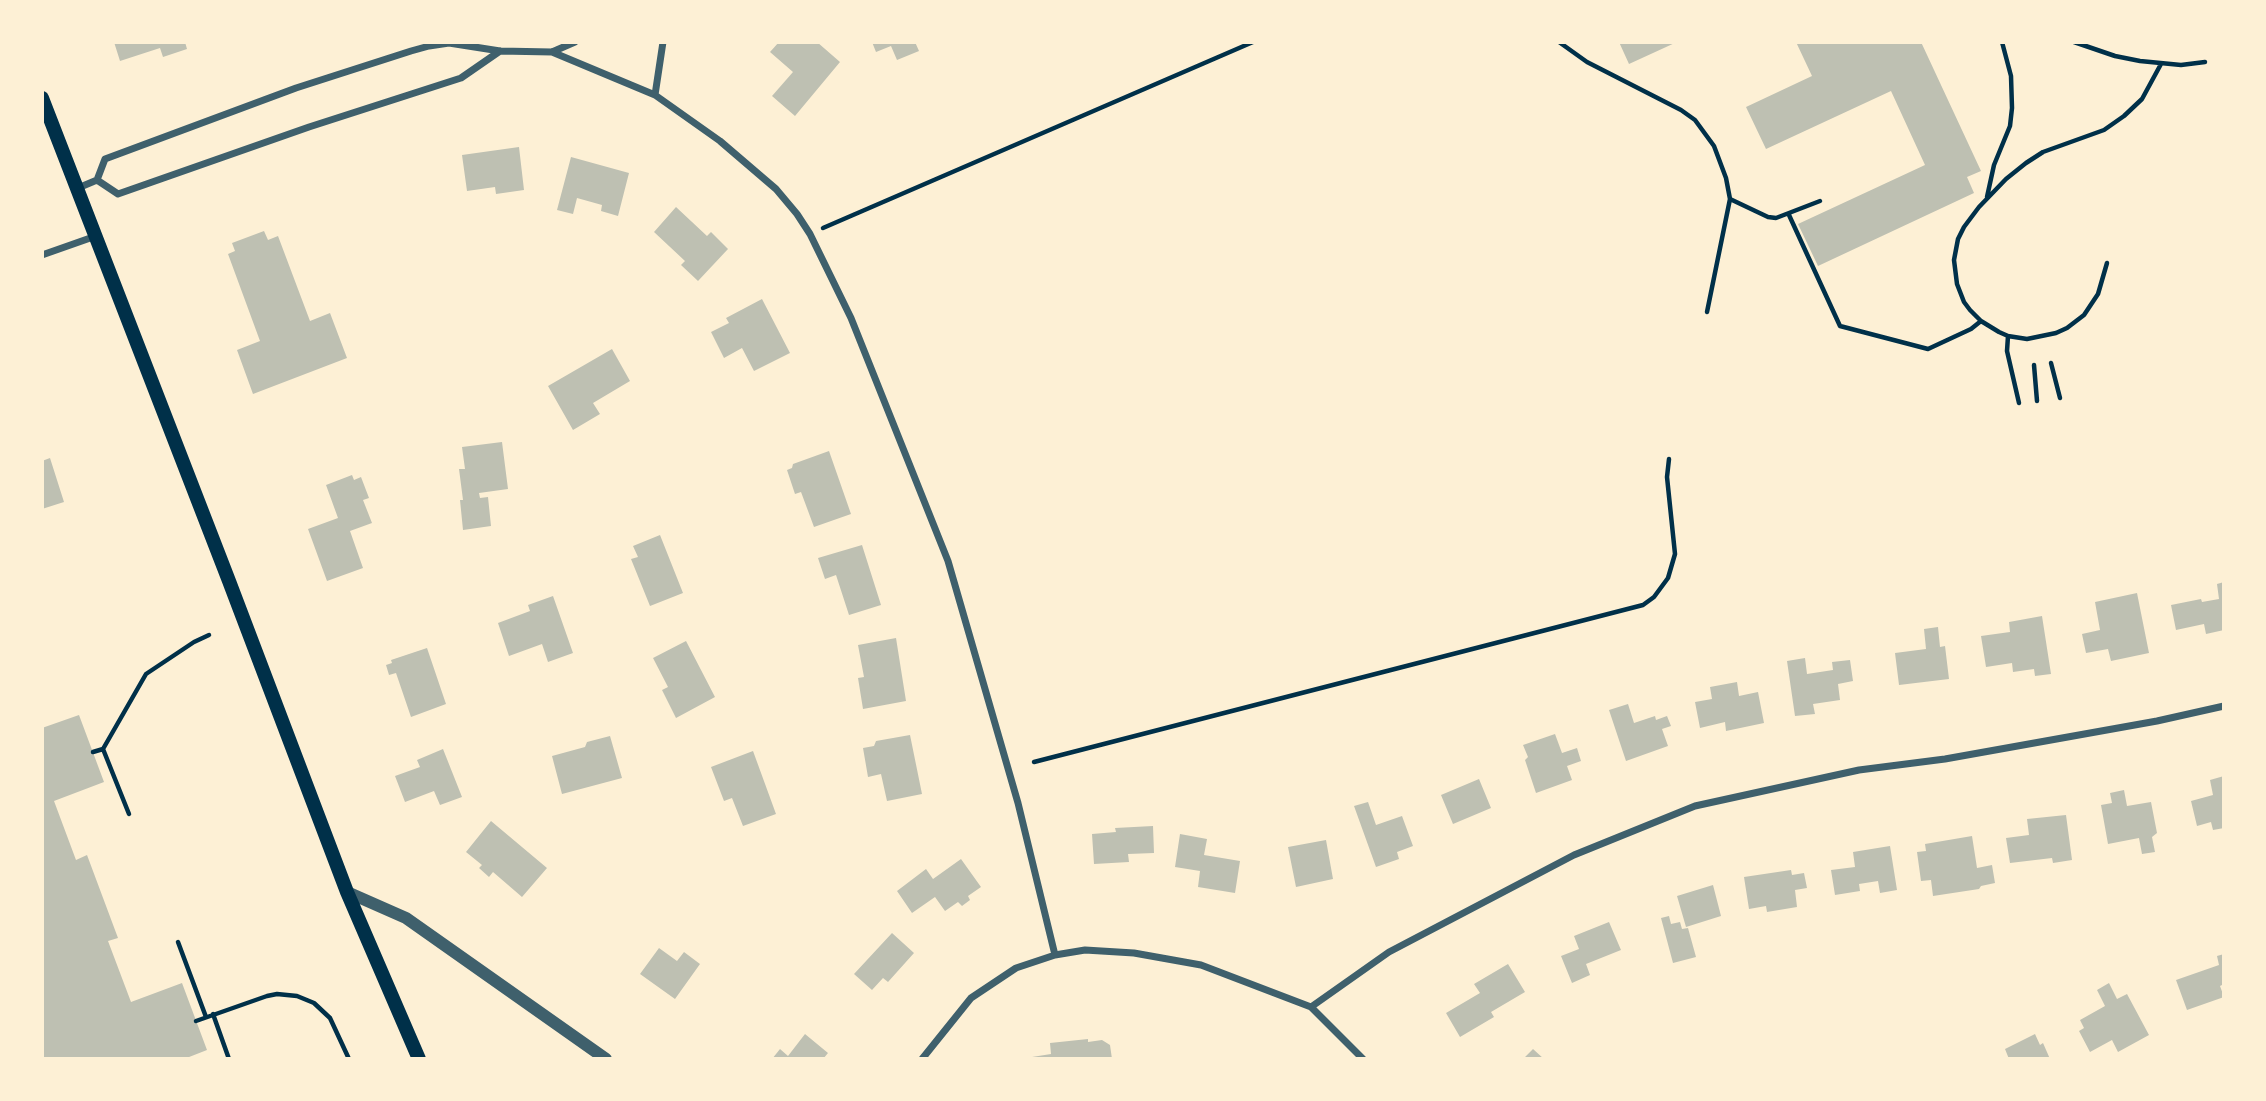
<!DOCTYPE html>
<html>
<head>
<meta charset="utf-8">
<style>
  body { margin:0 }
  #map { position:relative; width:2266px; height:1101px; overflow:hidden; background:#fdf0d5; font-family:"Public Sans",sans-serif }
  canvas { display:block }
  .frame { position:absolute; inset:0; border:44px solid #fdf0d5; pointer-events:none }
</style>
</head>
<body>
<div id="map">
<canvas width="2266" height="1101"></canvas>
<div class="frame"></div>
</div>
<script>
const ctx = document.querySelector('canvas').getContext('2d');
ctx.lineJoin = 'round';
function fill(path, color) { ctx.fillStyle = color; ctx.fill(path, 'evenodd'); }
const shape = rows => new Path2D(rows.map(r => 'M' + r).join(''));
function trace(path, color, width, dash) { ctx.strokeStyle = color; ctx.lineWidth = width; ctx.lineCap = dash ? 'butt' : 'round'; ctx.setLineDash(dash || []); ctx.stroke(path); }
const building = shape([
  [114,42,185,42,187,49,163,57,160,48,120,61],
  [779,42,817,42,840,62,795,116,772,96,793,72,770,52],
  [872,42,915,42,919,51,897,60,891,46,876,52],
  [1619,42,1677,42,1629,64],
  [1796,42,1921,42,1981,171,1967,177,1974,193,1818,266,1798,224,1925,165,1891,91,1766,149,1746,107,1812,76],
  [519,147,524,190,496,194,495,187,467,191,462,155],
  [571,157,629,173,618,216,601,211,602,205,577,198,573,214,557,210],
  [676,207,707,236,711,232,728,249,698,281,681,265,685,261,654,232],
  [264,231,268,240,278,236,310,321,330,313,347,358,253,394,237,350,260,341,228,254,235,251,232,243],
  [762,299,790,353,754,371,742,348,724,358,711,332,729,323,726,318],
  [612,349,630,381,593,403,600,414,573,430,548,386],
  [502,442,508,489,479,493,480,498,488,497,491,526,463,530,460,500,463,500,459,469,465,469,462,447],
  [829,451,851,514,814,527,801,492,795,494,787,470,792,468,793,464],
  [50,458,64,502,42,509,42,461],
  [352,475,354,480,361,477,369,498,363,500,372,523,350,531,363,568,327,581,308,529,338,518,326,485],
  [660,535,683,593,650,606,631,559,638,557,633,546],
  [862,545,881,605,849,615,836,575,825,579,818,558],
  [2224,582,2224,630,2206,634,2204,624,2176,630,2171,605,2201,599,2202,602,2219,599,2217,584],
  [2137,593,2149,653,2111,661,2108,649,2086,653,2082,634,2100,630,2095,602],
  [553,596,573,653,548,662,542,644,509,656,498,623,530,611,528,605],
  [2042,616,2051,674,2035,676,2034,669,2013,672,2012,663,1986,667,1981,636,2010,632,2009,622],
  [1938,627,1940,647,1945,646,1949,679,1899,685,1895,653,1926,649,1924,629],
  [896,638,906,701,863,709,858,678,864,677,858,645],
  [686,641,715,697,676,718,662,690,668,687,653,658],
  [427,648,446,704,411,717,396,673,389,675,386,665,392,663,391,660],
  [1805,658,1807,674,1833,670,1832,662,1850,660,1853,681,1838,684,1840,700,1813,704,1815,714,1795,716,1787,661],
  [1737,682,1739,696,1758,692,1764,723,1726,731,1725,722,1700,728,1695,702,1712,699,1710,687],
  [1628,704,1634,723,1655,716,1656,720,1667,716,1671,726,1662,729,1668,746,1626,761,1609,710],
  [79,715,104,782,54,801,76,860,87,855,118,938,108,941,131,1002,182,983,207,1050,184,1059,42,1059,42,728],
  [1555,734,1562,753,1577,748,1581,761,1567,766,1572,780,1536,793,1525,760,1528,757,1523,745],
  [910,735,922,794,887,801,881,774,868,777,863,748,874,746,876,741],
  [610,736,622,778,562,794,552,756,585,747,587,742],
  [443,749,462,797,440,805,434,791,405,802,395,776,420,767,417,760],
  [753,751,776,814,743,826,732,798,724,801,711,767],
  [2224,776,2224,828,2213,830,2211,822,2197,826,2191,801,2213,795,2210,780],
  [1479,779,1491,808,1453,824,1441,795],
  [2124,790,2127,806,2151,802,2157,833,2152,837,2155,852,2142,854,2139,838,2108,844,2101,805,2112,803,2110,793],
  [1368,802,1376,825,1402,816,1413,846,1397,852,1399,859,1376,867,1354,806],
  [2066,815,2072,860,2053,863,2052,858,2010,863,2006,838,2029,835,2027,819],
  [491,821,547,868,522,897,493,872,489,877,479,868,482,865,466,852],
  [1153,826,1154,853,1128,854,1129,862,1094,864,1092,834,1116,832,1115,828],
  [1180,834,1207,839,1204,855,1240,861,1235,893,1198,887,1200,871,1175,867],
  [1972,836,1977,868,1992,865,1995,883,1981,886,1979,889,1933,896,1931,880,1921,881,1917,852,1926,851,1925,844],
  [1326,840,1333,879,1296,887,1288,847],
  [1890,846,1897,890,1880,893,1878,881,1859,884,1860,891,1835,895,1831,870,1855,867,1853,852],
  [961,859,981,887,968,896,970,900,962,906,958,902,945,911,935,897,912,913,897,891,926,869,933,879],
  [1791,870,1792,875,1804,873,1807,888,1795,890,1797,907,1767,912,1766,906,1749,909,1744,877],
  [1713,885,1721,916,1686,927,1677,896],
  [1669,916,1671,924,1680,922,1682,929,1688,928,1696,957,1673,963,1661,918],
  [1609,922,1621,950,1586,964,1590,975,1572,983,1561,956,1579,949,1574,936],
  [892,933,914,953,888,982,883,978,872,990,854,974],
  [659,948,677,961,684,952,700,964,675,999,640,974],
  [2224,954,2224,984,2220,986,2224,997,2187,1010,2176,980,2219,965,2217,956],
  [1508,964,1525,992,1491,1012,1494,1017,1460,1037,1446,1013,1480,993,1474,984],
  [2109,983,2117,999,2127,994,2149,1035,2118,1052,2112,1040,2090,1052,2079,1031,2084,1028,2080,1020,2105,1006,2097,990],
  [805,1034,828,1053,823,1059,772,1059,780,1049,788,1056],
  [2035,1034,2040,1045,2043,1043,2050,1059,2009,1059,2005,1049],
  [1088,1039,1088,1042,1102,1040,1110,1045,1112,1059,1032,1059,1032,1057,1051,1054,1050,1043],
  [1533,1049,1544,1059,1523,1059]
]);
const path = shape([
  [1559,42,1587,62,1681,110,1695,120,1714,146,1726,178,1730,199,1707,312],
  [2074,42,2115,56,2140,61,2181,65,2205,62],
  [1987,197,1994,165,2010,126,2012,108,2011,76,2002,42],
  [1730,199,1768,217,1776,218,1820,201],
  [1789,215,1840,326,1928,349,1971,329,1981,321],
  [823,228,1253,42],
  [2107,263,2098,294,2084,315,2067,328,2056,333,2027,339,2008,336,1999,332,1981,321,1970,310,1964,302,1957,284,1954,260,1958,239,1964,227,1979,207,2006,179,2026,163,2043,152,2104,130,2124,116,2142,99,2161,64],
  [2008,336,2007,351,2019,403],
  [2051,363,2060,398],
  [2034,365,2037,401],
  [103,749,129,814],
  [93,752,103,749,146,674,194,642,209,635],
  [1034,762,1643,605,1654,597,1668,578,1675,554,1667,477,1669,459],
  [178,942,206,1017],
  [213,1014,229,1059],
  [196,1021,267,996,277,994,297,996,314,1003,330,1018,349,1059]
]);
const minor = shape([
  [552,52,655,95,720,141,776,189,797,214,810,234,851,318,948,561,1018,803,1055,955],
  [655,95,663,42],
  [97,180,118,194,309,127,461,78,500,51],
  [78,188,97,180,105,159,296,88,411,51,429,46,449,43,500,51,552,52,575,42],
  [42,255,96,236],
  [1311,1007,1389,952,1574,855,1695,806,1859,770,1945,759,2157,721,2224,706],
  [922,1059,971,998,1016,968,1055,955,1085,950,1134,953,1201,965,1311,1007,1363,1059]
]);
const tertiary = shape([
  [347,892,406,918,606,1059]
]);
const secondary = shape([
  [42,98,229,581,347,892,419,1059]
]);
fill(building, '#bec0b2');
trace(path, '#003049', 4.5);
trace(minor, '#3f606c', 7);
trace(tertiary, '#3f606c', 12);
trace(secondary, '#003049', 14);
</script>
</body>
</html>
